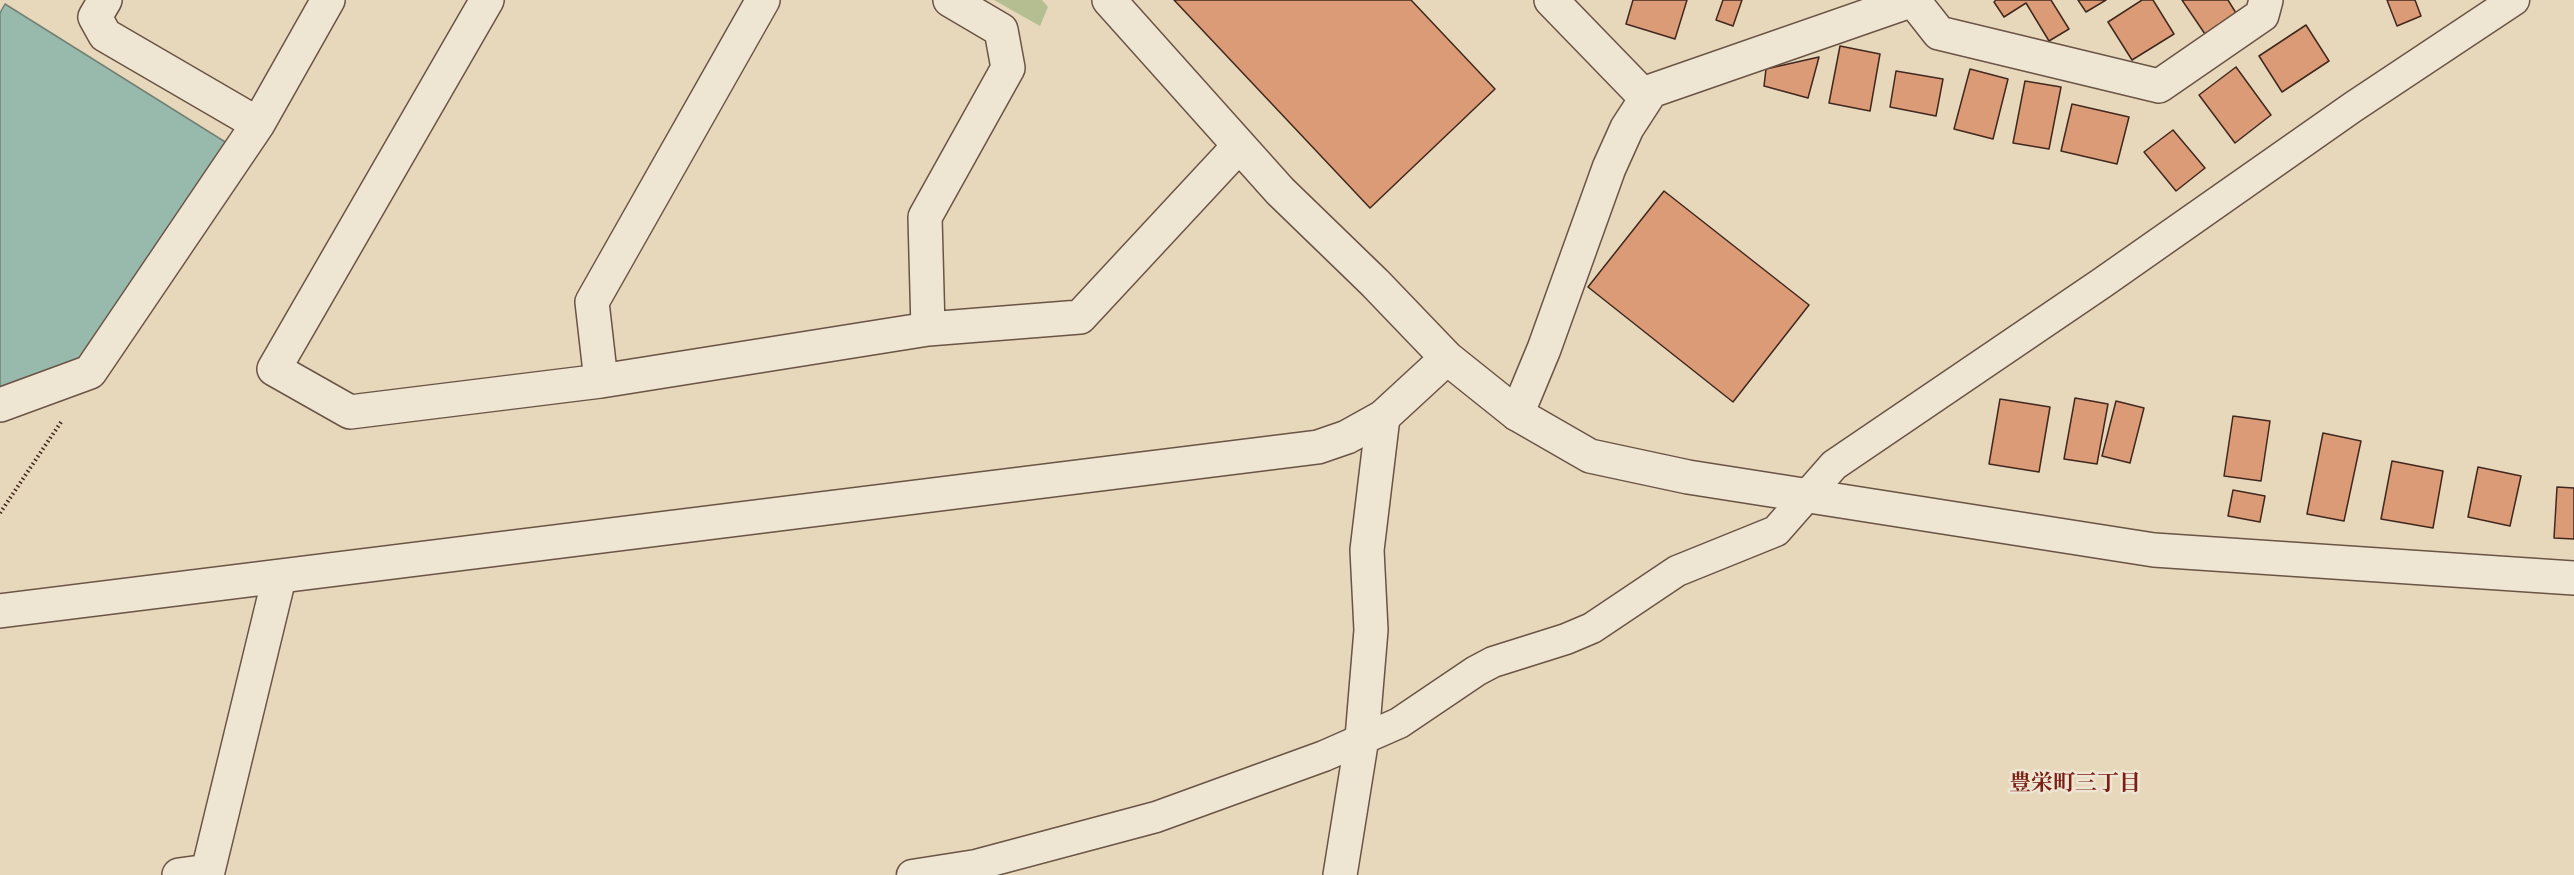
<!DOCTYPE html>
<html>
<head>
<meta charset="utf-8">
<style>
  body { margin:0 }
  canvas { display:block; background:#e7d7bb }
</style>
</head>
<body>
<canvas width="2574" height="875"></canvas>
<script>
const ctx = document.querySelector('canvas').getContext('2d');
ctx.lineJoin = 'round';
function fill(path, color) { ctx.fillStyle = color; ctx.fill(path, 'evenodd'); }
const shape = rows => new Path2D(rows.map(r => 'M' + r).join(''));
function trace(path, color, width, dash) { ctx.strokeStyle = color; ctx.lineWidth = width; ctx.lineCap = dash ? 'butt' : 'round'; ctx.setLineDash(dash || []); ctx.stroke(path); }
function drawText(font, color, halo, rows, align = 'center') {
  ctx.font = font + ' "IM FELL English","Noto Serif JP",serif'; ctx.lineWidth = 5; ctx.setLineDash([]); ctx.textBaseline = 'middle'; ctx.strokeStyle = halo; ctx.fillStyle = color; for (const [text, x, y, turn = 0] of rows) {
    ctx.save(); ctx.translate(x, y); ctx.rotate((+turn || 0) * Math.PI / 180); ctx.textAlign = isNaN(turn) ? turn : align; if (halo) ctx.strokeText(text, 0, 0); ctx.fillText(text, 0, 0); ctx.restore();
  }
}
const green = shape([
  [994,0,1042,0,1048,7,1040,26]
]);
const water = shape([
  [5,4,238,150,96,358,0,389,0,13,5,4]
]);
const building = shape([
  [1174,0,1411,0,1495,89,1370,208,1174,0],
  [1633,0,1687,0,1675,39,1626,24,1633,0],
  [1723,0,1742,0,1733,26,1716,20,1723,0],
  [1996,0,2051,0,2069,29,2049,41,2026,3,2004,17,1994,2,1996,0],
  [2078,0,2106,0,2086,12,2078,0],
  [2142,0,2153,0,2174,34,2132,60,2108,22,2142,0],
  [2182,0,2228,0,2236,13,2205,34,2182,0],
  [2387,0,2415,0,2421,16,2397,26,2387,0],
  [2306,25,2329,61,2282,92,2259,56,2306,25],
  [1840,46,1880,54,1870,111,1829,103,1840,46],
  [1819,57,1808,98,1764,86,1766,69,1819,57],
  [2236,67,2271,115,2235,143,2199,95,2236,67],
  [1970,69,2008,79,1993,139,1954,129,1970,69],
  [1896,71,1943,79,1936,116,1890,107,1896,71],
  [2025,81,2061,87,2049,149,2013,143,2025,81],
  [2072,104,2129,117,2117,164,2061,151,2072,104],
  [2173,130,2205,168,2176,191,2144,152,2173,130],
  [1664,191,1809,305,1733,402,1588,287,1664,191],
  [2075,398,2108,404,2097,464,2064,459,2075,398],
  [2000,399,2050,407,2039,472,1989,464,2000,399],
  [2116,401,2144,408,2130,463,2102,456,2116,401],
  [2233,416,2270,421,2261,481,2224,476,2233,416],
  [2323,433,2361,441,2344,521,2307,514,2323,433],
  [2392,461,2443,471,2433,528,2381,519,2392,461],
  [2478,467,2521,476,2510,526,2468,517,2478,467],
  [2557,487,2574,488,2574,539,2554,538,2557,487],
  [2233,490,2265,496,2260,522,2228,516,2233,490]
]);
const path = shape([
  [0,513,61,422]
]);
const pedestrian = shape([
  [912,875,976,865,1156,817,1324,756,1399,723,1476,671,1493,662,1566,639,1592,628,1677,571,1776,531,1834,465,2102,283,2353,107,2514,0]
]);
const minor = shape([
  [105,0,95,17,105,35,258,124],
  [487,0,274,369,350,412,601,381,928,329,1080,317,1239,146],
  [1551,0,1646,98],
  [1913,0,1939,33,2159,86,2262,15,2266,0],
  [928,329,925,217,1008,68,1001,30,950,0],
  [601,381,592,302,763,0],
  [0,405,90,372,258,124,328,0],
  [1517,414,1544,349,1609,168,1627,128,1651,91,1913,0],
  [179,875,208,871,279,578],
  [1340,875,1362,738,1371,630,1367,550,1383,417]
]);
const tertiary = shape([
  [1109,0,1280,191,1375,283,1447,358,1517,414,1590,456,1688,477,2154,550,2574,578],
  [0,611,1318,447,1347,437,1383,417,1447,358]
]);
const neighbourhoodNames = [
  ["豊栄町三丁目",2075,785]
];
fill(green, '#b5be90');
fill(water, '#97baad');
trace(water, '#758074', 1.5);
fill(building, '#db9b77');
trace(building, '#41281e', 1.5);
trace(pedestrian, '#6a5445', 33);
trace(minor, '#6a5445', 36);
trace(tertiary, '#6a5445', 36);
trace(path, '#41281e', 4, [1.5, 3]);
trace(pedestrian, '#efe5d3', 30);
trace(minor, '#efe5d3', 33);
trace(tertiary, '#efe5d3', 33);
drawText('bold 22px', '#7a1f14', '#efe5d3', neighbourhoodNames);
</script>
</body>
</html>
